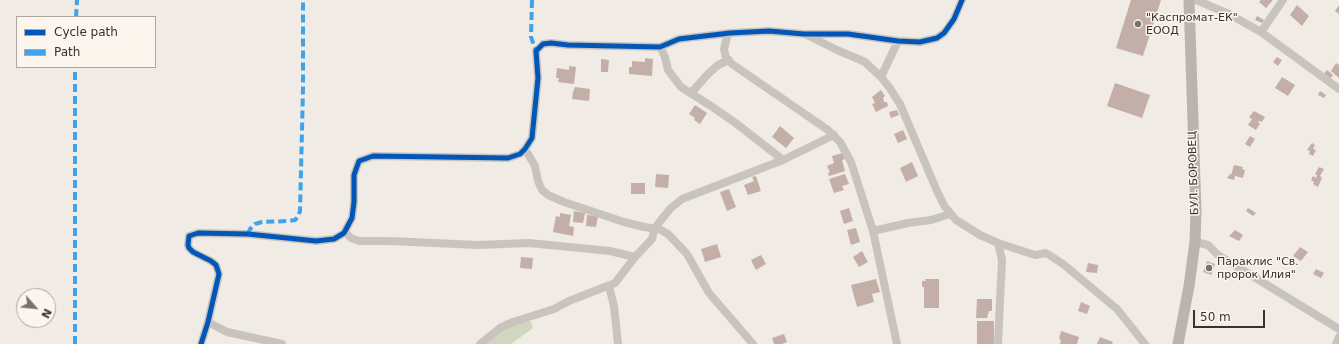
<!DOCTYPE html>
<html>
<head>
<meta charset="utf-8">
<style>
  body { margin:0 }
  #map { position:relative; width:1339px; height:344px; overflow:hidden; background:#f0ebe5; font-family:"DejaVu Sans",sans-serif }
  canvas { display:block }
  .legend { position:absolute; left:16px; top:16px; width:140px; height:52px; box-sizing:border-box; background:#fbf5ee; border:1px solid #aea6a0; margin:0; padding:5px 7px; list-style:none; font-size:12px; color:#3b302b }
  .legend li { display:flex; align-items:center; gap:8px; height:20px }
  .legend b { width:20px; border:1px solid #aea6a0 }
  .north { position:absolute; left:16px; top:288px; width:40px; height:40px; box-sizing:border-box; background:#fbf5ee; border:1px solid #aea6a0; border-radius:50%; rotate:117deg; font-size:11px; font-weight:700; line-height:16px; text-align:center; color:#3b302b }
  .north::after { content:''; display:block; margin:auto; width:14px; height:18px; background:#7a716c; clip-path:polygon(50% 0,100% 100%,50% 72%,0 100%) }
  .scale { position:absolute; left:1193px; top:310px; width:72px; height:18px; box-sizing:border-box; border:2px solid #3b302b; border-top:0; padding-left:5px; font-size:12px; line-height:14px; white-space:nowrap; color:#3b302b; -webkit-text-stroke:3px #fbf5ee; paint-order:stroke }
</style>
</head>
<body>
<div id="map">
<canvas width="1339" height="344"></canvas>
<ul class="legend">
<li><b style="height:5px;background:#0057b8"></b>Cycle path</li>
<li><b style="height:5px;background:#3fa3eb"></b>Path</li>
</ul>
<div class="north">N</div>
<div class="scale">50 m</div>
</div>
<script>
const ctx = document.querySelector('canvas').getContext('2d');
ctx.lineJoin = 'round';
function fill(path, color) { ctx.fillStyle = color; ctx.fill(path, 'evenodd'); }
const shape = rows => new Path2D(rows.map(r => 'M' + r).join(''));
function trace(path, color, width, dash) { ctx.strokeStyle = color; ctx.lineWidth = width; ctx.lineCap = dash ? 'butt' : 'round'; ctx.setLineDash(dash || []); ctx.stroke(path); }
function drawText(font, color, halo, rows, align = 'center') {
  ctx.font = font + ' "DejaVu Sans",sans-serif'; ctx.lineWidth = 3; ctx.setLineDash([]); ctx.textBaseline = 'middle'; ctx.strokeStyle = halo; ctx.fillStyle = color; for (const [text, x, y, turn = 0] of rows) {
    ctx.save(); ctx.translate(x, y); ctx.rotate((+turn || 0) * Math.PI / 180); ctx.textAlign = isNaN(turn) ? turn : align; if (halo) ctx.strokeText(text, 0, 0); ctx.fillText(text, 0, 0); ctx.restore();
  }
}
const green = shape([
  [524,318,531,322,533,328,511,344,480,344]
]);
const building = shape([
  [1131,0,1161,0,1143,56,1116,48],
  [1261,0,1273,0,1266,8,1259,2],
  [1297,5,1309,16,1302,26,1290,15],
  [1339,5,1339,14,1335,11],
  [1257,16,1264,20,1262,23,1255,20],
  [1277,57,1282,60,1278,66,1273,62],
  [645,58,653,59,652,76,629,74,629,67,632,67,632,61,645,62],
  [601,59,609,60,608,72,601,72],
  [1336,63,1339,65,1339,78,1331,71],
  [569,66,576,67,574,84,558,82,559,78,556,78,557,68,569,70],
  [1327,70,1333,75,1330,79,1324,74],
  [1282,77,1295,85,1288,96,1275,88],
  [1115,83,1150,95,1142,118,1107,106],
  [575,87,590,89,589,101,572,99,573,92],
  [881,90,885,96,883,98,884,102,887,102,888,106,876,112,872,104,875,103,872,97],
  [1320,91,1326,95,1324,98,1318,95],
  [695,105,707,113,700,124,694,120,695,118,689,114],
  [897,110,899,115,891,118,889,112],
  [1254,111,1265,117,1262,122,1259,121,1258,122,1260,124,1256,130,1248,125,1252,119,1249,117],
  [780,126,794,138,786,148,772,137],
  [903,130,907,139,898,143,894,134],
  [1250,136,1255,139,1250,147,1245,144],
  [1312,143,1315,145,1313,149,1316,150,1313,156,1309,154,1310,151,1307,150],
  [843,153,845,159,842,160,845,171,829,176,828,173,830,172,827,166,834,163,832,156],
  [912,162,918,176,906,182,900,168],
  [1234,165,1243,167,1242,169,1245,170,1243,178,1235,176,1234,180,1227,178,1230,174,1231,175],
  [1319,167,1324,169,1320,176,1322,178,1318,187,1313,184,1314,182,1311,180,1313,176,1316,178,1317,175,1315,174],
  [656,174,669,175,668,188,655,187],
  [845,174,849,184,842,186,844,190,834,193,829,179],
  [756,176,761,191,748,195,744,185,754,181,752,177],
  [631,183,645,183,645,194,631,194],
  [729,189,736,207,727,211,720,192],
  [849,208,853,221,844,224,840,211],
  [1248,208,1256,213,1253,216,1246,211],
  [574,211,585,213,583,223,573,222],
  [560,213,571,215,569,226,574,227,573,236,553,232,556,216,560,217],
  [587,215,598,216,596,227,586,226],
  [856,228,860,242,851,245,847,230],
  [1235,230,1243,235,1239,241,1229,236],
  [717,244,721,257,705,262,701,249],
  [1300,247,1308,252,1301,261,1293,256],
  [862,251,868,262,859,267,853,257],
  [761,255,766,264,756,270,751,260],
  [521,257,533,258,532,269,520,268],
  [1207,261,1215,264,1211,275,1203,272],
  [1088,263,1098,265,1097,273,1086,272],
  [1316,269,1324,273,1321,278,1313,274],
  [876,279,880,292,872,294,874,302,857,307,851,285],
  [925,279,939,279,939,308,924,308,924,287,922,287,922,281,926,281],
  [977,299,992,299,992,311,989,311,987,318,976,318],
  [1081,302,1090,306,1087,314,1078,311],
  [977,321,994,321,994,344,977,344],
  [1061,331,1079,337,1077,344,1060,344,1061,340,1059,339],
  [784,334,787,342,782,344,774,344,772,338],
  [1100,337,1113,342,1112,344,1097,344]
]);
const street = shape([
  [1196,0,1229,14,1261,32,1339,89],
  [1261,32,1283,0],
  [728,33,724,49,726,58,732,64,828,130,840,142,851,162,873,231,897,344],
  [807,35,839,51,849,55,865,62,881,77,889,87,900,104,937,191,945,207,956,220,980,235,998,243,1035,255,1046,253,1063,264,1117,309,1145,344],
  [660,47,665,57,668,70,681,87,711,106,737,124,783,160],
  [881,77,898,41],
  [691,93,708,74,718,65,729,60],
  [525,149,535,166,538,181,542,190,548,195,564,202,624,222,644,227,659,229,668,234,687,254,709,293,753,344],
  [873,231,908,223,931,220,950,214],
  [345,232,351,238,359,241,390,241,478,245,529,243,610,251,635,257],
  [1195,242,1208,245,1218,255,1339,329],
  [609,286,614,306,618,344],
  [208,322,227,332,282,344],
  [201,344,208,322,219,274,216,265,211,261,193,252,189,248,188,245,189,236,198,233,248,234,316,241,334,239,344,233,352,218,354,202,354,175,359,161,373,156,508,158,520,154,525,149,532,138,538,78,536,51,543,44,551,43,568,45,660,47,679,39,730,33,769,31,804,34,848,34,898,41,920,42,937,38,944,33,954,19,962,0],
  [480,344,500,328,513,322,554,309,569,301,615,283,635,257,652,239,655,228,665,215,671,208,682,199,783,160,834,135],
  [998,344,1002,260,998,243],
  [1336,344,1339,337]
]);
const secondary = shape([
  [1178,344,1189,286,1195,242,1196,211,1189,0]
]);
const quiet = shape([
  [532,0,531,37,536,51],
  [76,17,77,0],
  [248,234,250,229,255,224,262,222,289,221,295,220,298,217,300,211,303,89,303,0],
  [75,344,75,67]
]);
const cycleway = shape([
  [201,344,208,322,219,274,216,265,211,261,193,252,189,248,188,245,189,236,198,233,248,234,316,241,334,239,344,233,352,218,354,202,354,175,359,161,373,156,508,158,520,154,525,149,532,138,538,78,536,51,543,44,551,43,568,45,660,47,679,39,730,33,769,31,804,34,848,34,898,41,920,42,937,38,944,33,954,19,962,0]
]);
const markers = [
  [1138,24,4,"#7a716c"],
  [1209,268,4,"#7a716c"]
];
const poiNames = [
  ["\"Каспромат-ЕК\"",1146,18],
  ["ЕООД",1146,31],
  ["Параклис \"Св.",1217,262],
  ["пророк Илия\"",1217,275]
];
const streetNames = [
  ["БУЛ. БОРОВЕЦ",1194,173,-92]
];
fill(green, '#d1d6bf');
fill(building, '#c3afa7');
trace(street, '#c9c3be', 8);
trace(secondary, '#bab3ae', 11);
trace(quiet, '#3fa3eb', 4, [8, 4]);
trace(cycleway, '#0057b8', 5);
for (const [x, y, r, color] of markers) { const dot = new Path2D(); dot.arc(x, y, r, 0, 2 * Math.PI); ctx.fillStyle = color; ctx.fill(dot); trace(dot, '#fbf5ee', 1.5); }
drawText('11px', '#3b302b', '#fbf5ee', poiNames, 'left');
drawText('11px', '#3b302b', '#fbf5ee', streetNames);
</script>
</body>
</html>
